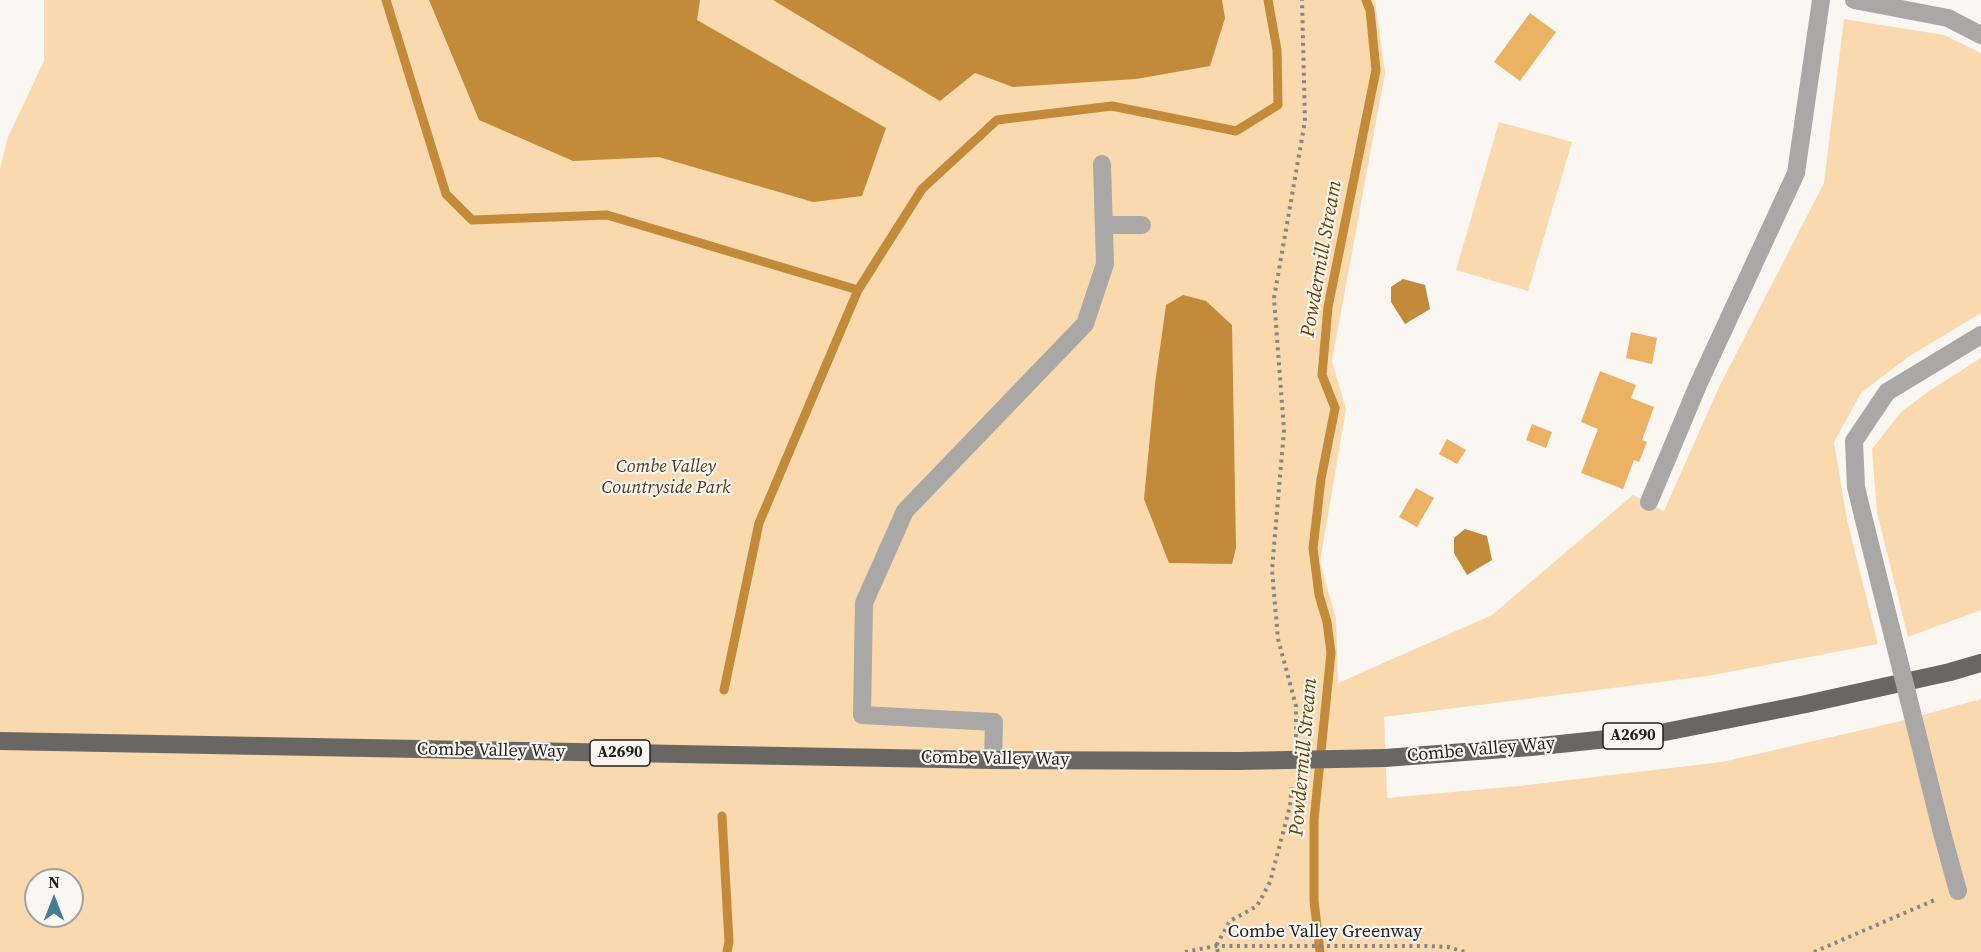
<!DOCTYPE html>
<html>
<head>
<meta charset="utf-8">
<style>
  body { margin:0 }
  #map { position:relative; width:1981px; height:952px; overflow:hidden; background:#faf6f2; font-family:"Source Serif 4",serif }
  canvas { display:block }
  .north { position:absolute; left:24px; top:868px; width:60px; height:60px; box-sizing:border-box; background:#faf6f2; border:2px solid #a3a09d; border-radius:50%; rotate:0deg; font-size:16px; font-weight:700; line-height:24px; text-align:center; color:#201f1e }
  .north::after { content:''; display:block; margin:auto; width:21px; height:27px; background:#417f94; clip-path:polygon(50% 0,100% 100%,50% 72%,0 100%) }
</style>
</head>
<body>
<div id="map">
<canvas width="1981" height="952"></canvas>
<div class="north">N</div>
</div>
<script>
const ctx = document.querySelector('canvas').getContext('2d');
ctx.lineJoin = 'round';
function fill(path, color) { ctx.fillStyle = color; ctx.fill(path, 'evenodd'); }
const shape = rows => new Path2D(rows.map(r => 'M' + r).join(''));
function trace(path, color, width, dash) { ctx.strokeStyle = color; ctx.lineWidth = width; ctx.lineCap = dash ? 'butt' : 'round'; ctx.setLineDash(dash || []); ctx.stroke(path); }
function drawText(font, color, halo, rows, align = 'center') {
  ctx.font = font + ' "Source Serif 4",serif'; ctx.lineWidth = 4.5; ctx.setLineDash([]); ctx.textBaseline = 'middle'; ctx.strokeStyle = halo; ctx.fillStyle = color; for (const [text, x, y, turn = 0] of rows) {
    ctx.save(); ctx.translate(x, y); ctx.rotate((+turn || 0) * Math.PI / 180); ctx.textAlign = isNaN(turn) ? turn : align; if (halo) ctx.strokeText(text, 0, 0); ctx.fillText(text, 0, 0); ctx.restore();
  }
}
const green = shape([
  [44,0,1375,0,1385,73,1332,361,1346,409,1320,562,1336,619,1338,683,1492,615,1633,495,1664,511,1719,387,1824,183,1844,19,1944,35,1981,53,1981,313,1908,357,1861,393,1834,442,1847,520,1878,644,1707,676,1384,717,1387,798,1519,786,1722,762,1897,722,1981,699,1981,952,0,952,0,169,8,137,44,61],
  [36,880,72,880,72,916,36,916],
  [1499,122,1572,142,1528,291,1456,270],
  [1981,358,1981,610,1908,637,1877,513,1872,449,1901,412,1929,391]
]);
const water = shape([
  [429,0,700,0,697,20,886,128,862,196,813,202,659,157,573,161,479,120],
  [773,0,1222,0,1225,18,1210,66,1136,79,1013,87,975,73,940,101],
  [1403,279,1425,285,1430,309,1405,324,1391,302,1391,287],
  [1183,295,1206,301,1232,325,1236,548,1232,564,1169,563,1144,499,1155,384,1166,305],
  [1465,529,1487,536,1492,560,1467,575,1454,553,1454,538]
]);
const stream = shape([
  [386,0,446,194,472,220,607,215,858,290],
  [724,690,759,523,858,290,922,189,997,120,1112,106,1236,131,1278,105,1277,50,1268,0],
  [722,816,729,942,727,952],
  [1320,952,1314,901,1314,820,1331,653,1327,622,1319,595,1313,548,1321,479,1335,408,1322,375,1328,307,1376,70,1370,10,1366,0]
]);
const building = shape([
  [1530,13,1556,32,1520,81,1494,62],
  [1631,332,1657,338,1652,364,1626,358],
  [1600,371,1636,385,1631,398,1654,407,1642,440,1647,442,1639,462,1634,460,1623,489,1581,473,1598,429,1581,422],
  [1532,424,1552,432,1546,448,1526,440],
  [1447,439,1466,450,1457,464,1439,454],
  [1416,488,1434,498,1417,527,1399,517]
]);
const path = shape([
  [1296,737,1296,706,1278,639,1272,570,1284,430,1274,298,1305,121,1302,0],
  [1185,952,1216,946,1427,946,1448,947,1465,952],
  [1218,952,1216,946,1230,921,1257,906,1270,882,1290,806,1292,783],
  [1814,952,1937,899]
]);
const minor = shape([
  [1854,0,1948,18,1981,35],
  [1105,225,1142,225],
  [1649,502,1698,385,1796,173,1821,0],
  [1863,516,1856,487,1854,441,1887,392,1981,335],
  [993,760,994,722,862,715,864,603,905,511,1085,324,1105,264,1102,164],
  [1941,829,1958,891]
]);
const major = shape([
  [0,741,993,760,1239,761],
  [1385,758,1531,747,1655,734,1806,704,1950,672,1981,663]
]);
const minorBridge = shape([
  [1863,516,1941,829]
]);
const majorBridge = shape([
  [1239,761,1385,758]
]);
const shields = [
  [1633,736,60],
  [620,753,60]
];
const shieldNames = [
  ["A2690",1633,736],
  ["A2690",620,753]
];
const parkNames = [
  ["Combe Valley",666,467],
  ["Countryside Park",666,488]
];
const streetNames = [
  ["Combe Valley Way",1481,750,-5],
  ["Combe Valley Way",491,751,1],
  ["Combe Valley Way",995,759,1],
  ["Combe Valley Greenway",1325,932]
];
const waterNames = [
  ["Powdermill Stream",1322,259,-80],
  ["Powdermill Stream",1304,757,-85]
];
fill(green, '#fbd9af');
fill(water, '#c28a39');
trace(stream, '#c28a39', 9);
fill(building, '#ecb263');
trace(path, '#888683', 4, [3, 4.5]);
trace(minor, '#a9a8a6', 18);
trace(major, '#696764', 18);
trace(minorBridge, '#a9a8a6', 18);
trace(majorBridge, '#696764', 18);
for (const [x, y, w] of shields) { const box = new Path2D(); box.roundRect(x - w / 2, y - 13, w, 26, 4.5); ctx.fillStyle = '#faf6f2'; ctx.fill(box); trace(box, '#201f1e', 1.5); }
drawText('bold 16px', '#201f1e', null, shieldNames);
drawText('italic 18px', '#503816', '#faf6f2', parkNames);
drawText('18px', '#201f1e', '#faf6f2', streetNames);
drawText('italic 20px', '#694300', '#faf6f2', waterNames);
</script>
</body>
</html>
